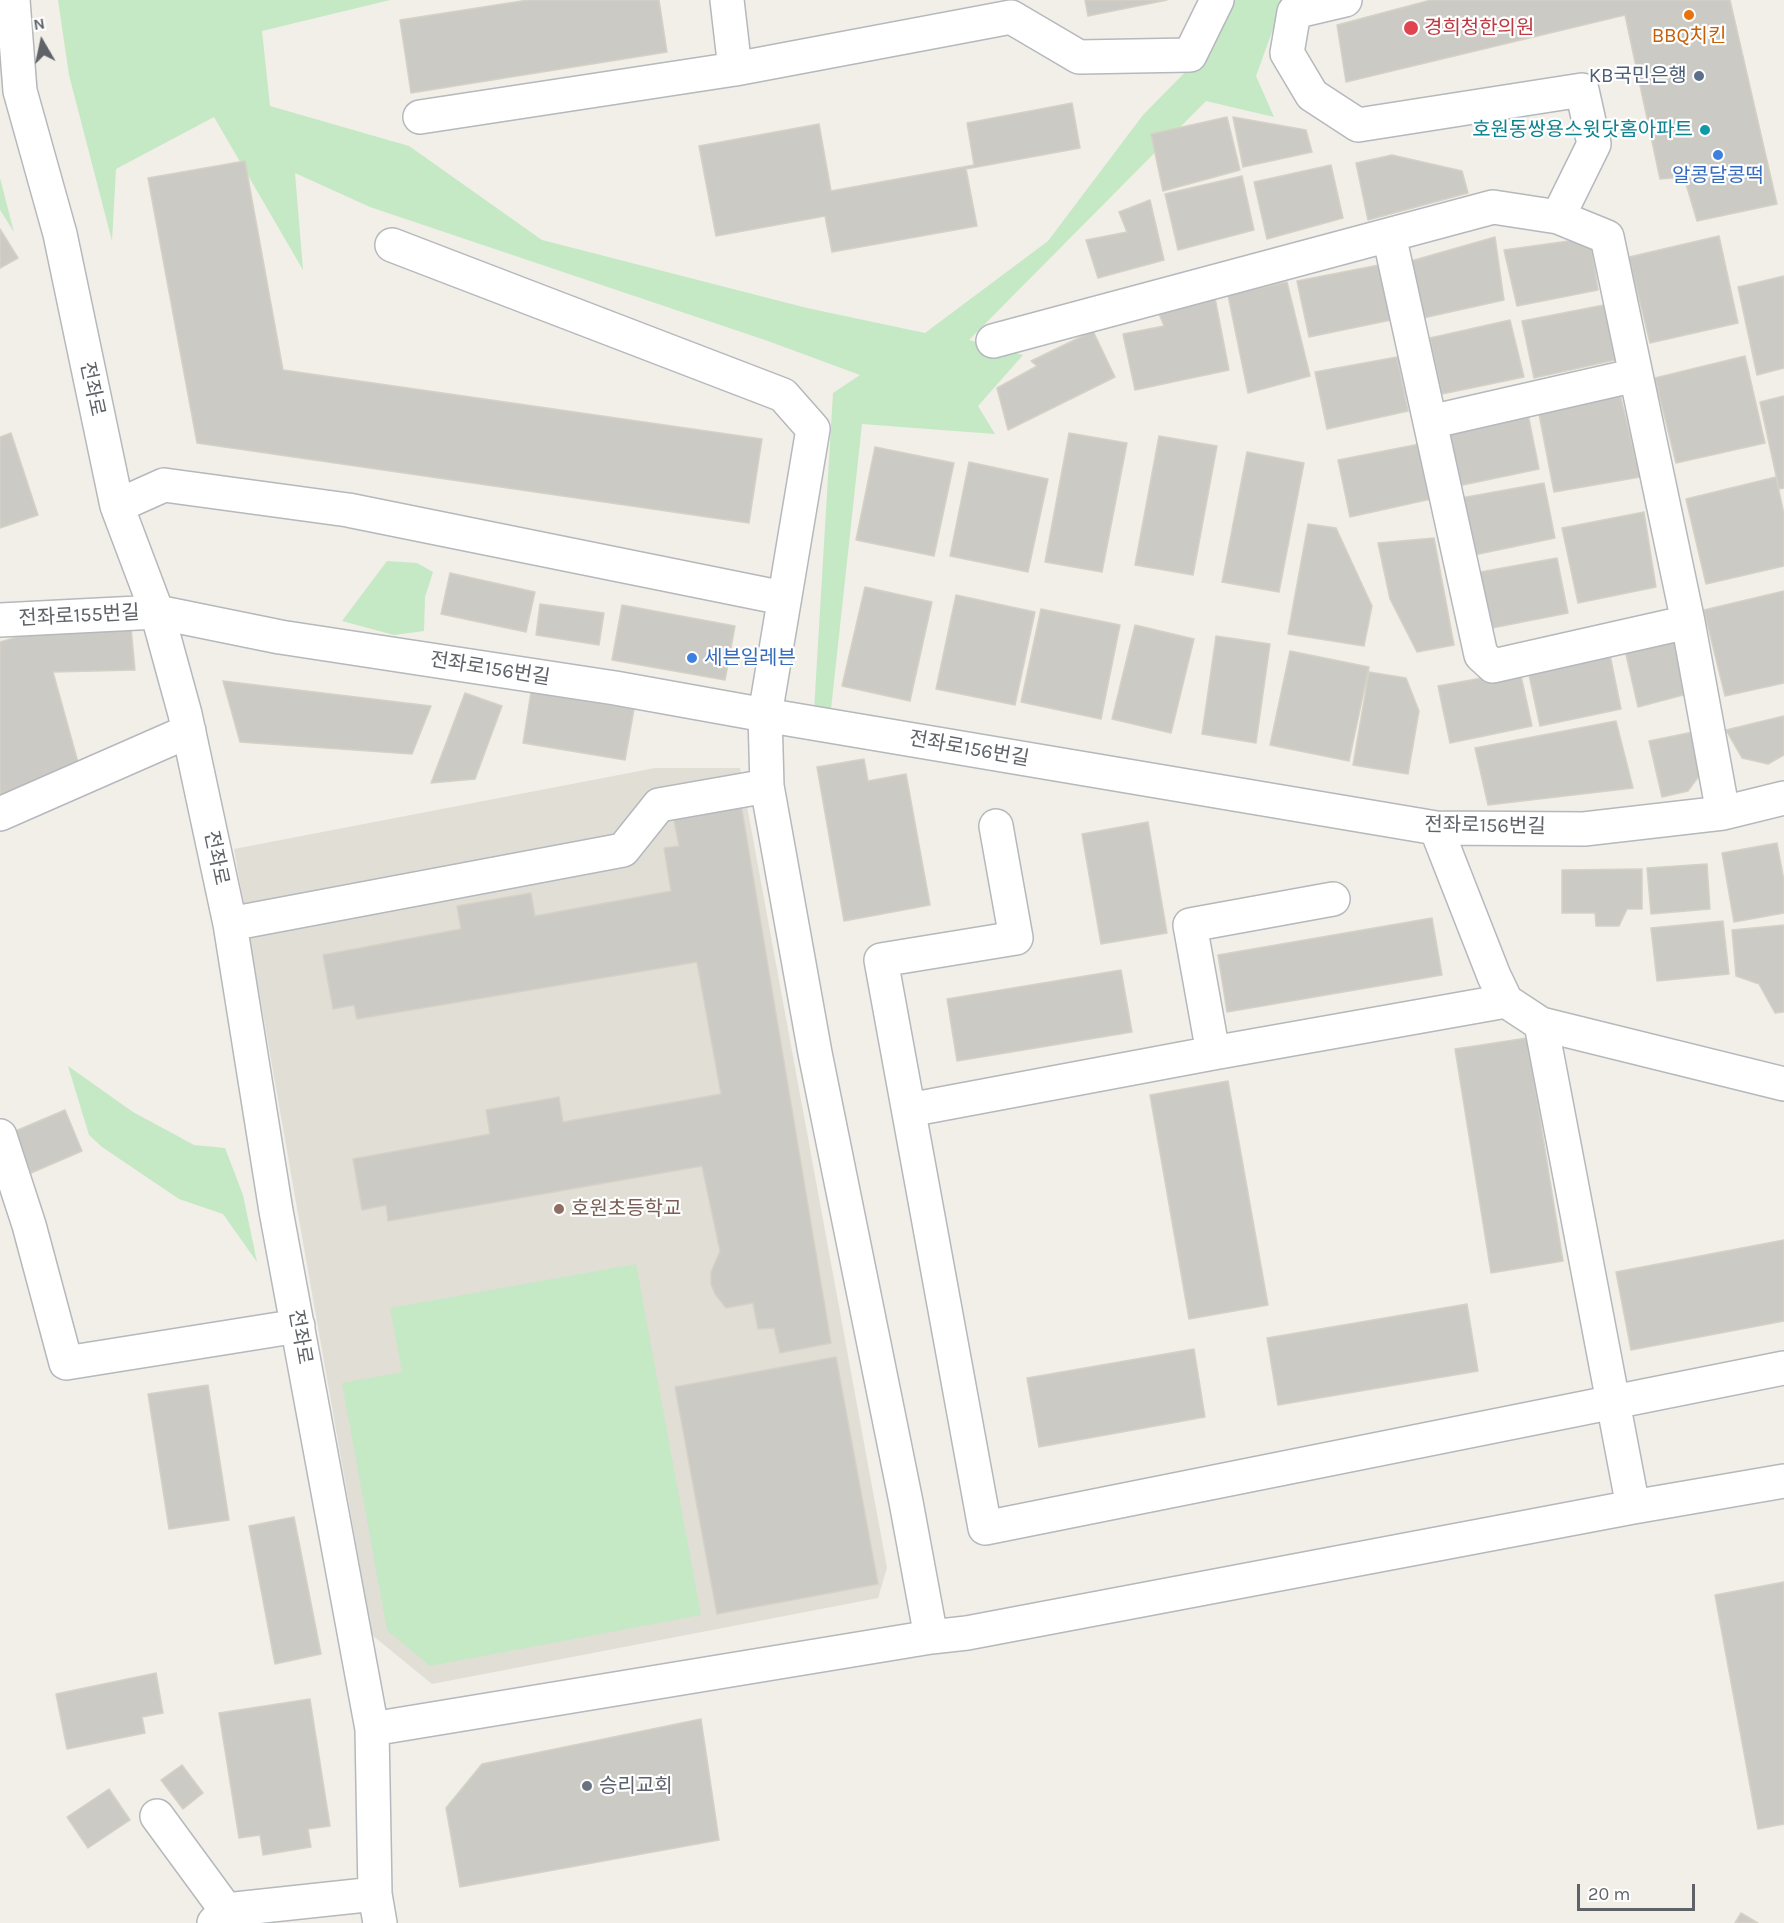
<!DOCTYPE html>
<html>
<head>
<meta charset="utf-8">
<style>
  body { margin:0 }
  #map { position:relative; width:1784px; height:1923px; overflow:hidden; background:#f1efe8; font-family:Karla,sans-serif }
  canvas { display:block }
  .north { position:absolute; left:12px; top:12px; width:60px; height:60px; -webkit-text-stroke:4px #fff; paint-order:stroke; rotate:351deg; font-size:16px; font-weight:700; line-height:24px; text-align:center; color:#5f6368 }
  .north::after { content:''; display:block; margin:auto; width:21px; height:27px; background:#5f6368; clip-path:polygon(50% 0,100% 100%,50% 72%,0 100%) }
  .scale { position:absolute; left:1577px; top:1884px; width:118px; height:27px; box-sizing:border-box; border:3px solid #5f6368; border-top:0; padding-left:8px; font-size:18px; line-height:21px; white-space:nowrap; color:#5f6368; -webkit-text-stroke:4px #fff; paint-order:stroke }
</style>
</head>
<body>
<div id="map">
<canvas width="1784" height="1923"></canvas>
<div class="north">N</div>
<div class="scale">20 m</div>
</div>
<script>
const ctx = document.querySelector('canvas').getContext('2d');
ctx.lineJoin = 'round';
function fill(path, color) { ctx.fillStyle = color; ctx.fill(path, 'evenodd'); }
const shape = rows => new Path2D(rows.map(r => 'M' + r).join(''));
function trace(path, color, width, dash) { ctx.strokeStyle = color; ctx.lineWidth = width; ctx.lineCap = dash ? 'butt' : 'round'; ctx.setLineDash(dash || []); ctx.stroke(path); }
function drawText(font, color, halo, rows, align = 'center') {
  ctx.font = font + ' Karla,"Noto Sans KR",sans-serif'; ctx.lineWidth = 4.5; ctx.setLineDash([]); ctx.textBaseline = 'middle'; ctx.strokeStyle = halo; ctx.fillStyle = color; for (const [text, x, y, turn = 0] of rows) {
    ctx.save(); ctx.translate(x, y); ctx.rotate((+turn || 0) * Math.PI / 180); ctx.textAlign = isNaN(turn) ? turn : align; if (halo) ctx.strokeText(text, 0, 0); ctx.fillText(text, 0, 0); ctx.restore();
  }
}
const education = shape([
  [655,768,740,768,887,1568,878,1598,432,1684,372,1635,234,849]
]);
const green = shape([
  [58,0,390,0,262,31,270,106,409,146,542,240,807,308,925,333,1048,241,1143,115,1201,56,1235,0,1288,0,1277,18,1256,76,1274,117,1206,101,969,340,1023,355,978,406,995,434,862,424,831,709,814,711,833,393,860,375,768,341,370,207,295,173,303,270,214,117,116,169,112,241,69,75],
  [0,178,14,232,0,210],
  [387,561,417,563,433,572,425,597,424,631,394,635,342,621],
  [68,1066,133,1112,194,1145,225,1148,243,1195,257,1262,223,1214,179,1199,102,1147,89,1135],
  [636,1264,701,1615,430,1666,387,1630,342,1383,402,1372,390,1308]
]);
const building = shape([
  [528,0,659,0,667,52,411,93,400,20,528,0],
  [1085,0,1167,0,1088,16,1085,0],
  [1431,0,1730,0,1777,204,1697,221,1684,177,1660,179,1625,15,1346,82,1337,25,1431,0],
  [1072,103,1080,148,966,169,977,226,832,252,825,216,716,236,699,146,819,124,831,191,974,165,967,123,1072,103],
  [1227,117,1240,170,1163,191,1151,134,1227,117],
  [1233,117,1306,130,1312,152,1243,167,1233,117],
  [1392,155,1462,171,1468,193,1368,220,1356,163,1392,155],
  [245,161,283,370,762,439,749,523,197,443,148,178,245,161],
  [1331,165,1343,218,1267,239,1254,182,1331,165],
  [1242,176,1254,230,1178,250,1165,194,1242,176],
  [1150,200,1164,260,1098,278,1086,240,1127,232,1119,212,1150,200],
  [0,229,18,258,0,268,0,229],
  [1719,236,1738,323,1650,343,1629,257,1719,236],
  [1495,237,1504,300,1423,318,1411,261,1495,237],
  [1590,238,1598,290,1517,306,1504,250,1590,238],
  [1379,265,1391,320,1309,337,1297,281,1379,265],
  [1784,276,1784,368,1757,375,1738,287,1784,276],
  [1287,282,1310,376,1248,393,1228,295,1287,282],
  [1215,298,1229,370,1135,390,1123,334,1164,326,1156,306,1215,298],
  [1604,305,1615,360,1534,378,1522,321,1604,305],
  [1510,320,1524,377,1442,394,1430,338,1510,320],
  [1093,331,1115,377,1008,430,997,388,1037,366,1031,361,1093,331],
  [1745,356,1765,443,1676,463,1655,378,1745,356],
  [1397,357,1408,411,1327,429,1315,372,1397,357],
  [1620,394,1640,477,1554,492,1538,409,1620,394],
  [1784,396,1784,488,1779,489,1760,402,1784,396],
  [1528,414,1539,469,1458,486,1446,430,1528,414],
  [11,433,38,515,0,528,0,437,11,433],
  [1069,433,1127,443,1102,572,1045,562,1069,433],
  [1159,436,1217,446,1193,575,1135,565,1159,436],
  [1420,444,1431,499,1350,517,1338,460,1420,444],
  [875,447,954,463,934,556,856,540,875,447],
  [1247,452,1304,463,1279,592,1222,582,1247,452],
  [969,462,1048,479,1028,572,950,556,969,462],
  [1776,477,1784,514,1784,566,1706,584,1686,499,1776,477],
  [1544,483,1555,538,1474,555,1461,498,1544,483],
  [1644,512,1656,587,1578,603,1562,528,1644,512],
  [1308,524,1336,528,1372,606,1364,646,1288,634,1308,524],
  [1434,538,1454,645,1417,652,1390,599,1378,543,1434,538],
  [1557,558,1568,613,1487,629,1475,573,1557,558],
  [450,573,535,592,526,632,441,614,450,573],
  [865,587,932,602,910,701,842,686,865,587],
  [1784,591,1784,683,1725,696,1704,610,1784,591],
  [956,595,1035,612,1015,705,936,689,956,595],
  [540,604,604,613,599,645,536,635,540,604],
  [622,605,735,626,725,680,612,660,622,605],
  [1041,609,1120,625,1101,719,1021,702,1041,609],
  [1135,625,1194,639,1171,733,1112,719,1135,625],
  [131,628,135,670,53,672,81,773,0,804,0,642,24,635,131,628],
  [1216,636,1270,644,1256,743,1202,734,1216,636],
  [1678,636,1687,694,1638,707,1625,650,1678,636],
  [1290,651,1369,667,1349,761,1270,745,1290,651],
  [1610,655,1621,709,1540,726,1528,670,1610,655],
  [1520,671,1532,726,1450,743,1438,686,1520,671],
  [1369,672,1406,678,1419,711,1408,774,1353,765,1369,672],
  [223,681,431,706,412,754,240,742,223,681],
  [531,692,634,709,625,760,523,743,531,692],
  [465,693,502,706,475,779,431,783,465,693],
  [1784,716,1784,755,1768,764,1742,758,1726,730,1784,716],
  [1616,721,1633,788,1488,805,1475,748,1616,721],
  [1693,732,1701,758,1699,776,1688,791,1662,797,1649,741,1693,732],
  [864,759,868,781,906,774,930,905,844,921,817,767,864,759],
  [741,804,831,1343,780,1353,774,1328,758,1329,753,1303,726,1308,715,1294,711,1284,711,1272,720,1251,702,1166,388,1221,386,1205,362,1210,353,1159,490,1134,486,1110,559,1097,563,1122,721,1094,697,962,357,1019,354,1005,333,1009,323,955,461,929,457,906,531,893,535,916,671,891,664,848,679,846,673,815,741,804],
  [1148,822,1167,933,1101,944,1082,834,1148,822],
  [1777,843,1784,881,1784,913,1734,922,1722,853,1777,843],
  [1707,864,1710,909,1651,914,1647,868,1707,864],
  [1642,869,1642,909,1627,909,1619,926,1596,926,1595,913,1562,913,1562,870,1642,869],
  [1432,918,1442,975,1227,1012,1218,955,1432,918],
  [1723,921,1729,974,1657,981,1651,928,1723,921],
  [1784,925,1784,1012,1775,1013,1759,984,1736,976,1732,930,1784,925],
  [1121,970,1132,1032,957,1061,947,999,1121,970],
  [1527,1038,1563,1261,1491,1273,1455,1049,1527,1038],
  [1228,1081,1268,1305,1189,1319,1150,1095,1228,1081],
  [65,1110,82,1151,31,1173,13,1132,65,1110],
  [1784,1240,1784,1321,1631,1350,1616,1272,1784,1240],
  [1467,1304,1478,1371,1278,1405,1267,1338,1467,1304],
  [1194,1349,1205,1417,1039,1447,1027,1378,1194,1349],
  [836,1357,878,1584,717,1614,675,1387,836,1357],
  [208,1385,229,1520,169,1529,148,1394,208,1385],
  [294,1517,321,1654,275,1664,249,1526,294,1517],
  [1784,1582,1784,1824,1758,1829,1715,1595,1784,1582],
  [156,1673,163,1713,142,1717,145,1733,67,1749,56,1694,156,1673],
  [310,1699,330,1826,308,1829,311,1847,263,1855,260,1835,239,1838,219,1713,310,1699],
  [701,1719,719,1840,460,1887,446,1808,482,1764,701,1719],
  [182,1765,203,1793,183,1809,161,1780,182,1765],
  [109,1789,130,1820,88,1848,67,1817,109,1789],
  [1741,1913,1758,1923,1735,1923,1741,1913]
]);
const minor = shape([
  [13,0,20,91,60,234,117,506,157,612,185,714,230,924,276,1211,372,1729,375,1894,380,1923],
  [727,0,735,69],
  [1345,0,1294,12,1287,53,1312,95,1358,125,1582,90,1594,144,1558,217],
  [420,117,735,69,1011,17,1079,57,1190,55,1217,0],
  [1389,235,1481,655,1493,666,1688,622],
  [392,245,783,395,813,429,765,715,767,786,815,1053,906,1502,931,1637,967,1633,1633,1507,1784,1481],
  [993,341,1493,207,1558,217,1607,237,1688,622,1723,813],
  [1430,422,1636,375],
  [117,506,164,485,348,510,783,598],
  [0,620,157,612,280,637,615,688,765,715,1436,828,1584,829,1723,813,1784,798],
  [0,814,189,731],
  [996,826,1016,938,881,960,985,1528,1784,1368],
  [1436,828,1494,976,1506,1001,1541,1024,1784,1084],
  [230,924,623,850,659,805,767,786],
  [1541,1024,1633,1507],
  [1213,1053,1190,925,1333,899],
  [909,1110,1213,1053,1506,1001],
  [0,1136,29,1225,66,1363,298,1326],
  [372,1729,931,1637],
  [157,1816,226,1910],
  [214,1923,226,1910,375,1894]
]);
const markers = [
  [1689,15,6,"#e8710a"],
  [1411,28,8,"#e0444e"],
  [1699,76,6,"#5c6f8a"],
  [1705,130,6,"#0f9aa8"],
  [1718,155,6,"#3f7fe0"],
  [692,658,6,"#3f7fe0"],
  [559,1209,6,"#8d6e63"],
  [587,1786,6,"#6b7280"]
];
const healthNames = [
  ["경희청한의원",1424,28]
];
const foodNames = [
  ["BBQ치킨",1689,36]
];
const serviceNames = [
  ["KB국민은행",1687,76]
];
const cultureNames = [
  ["호원동쌍용스윗닷홈아파트",1693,130]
];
const shopNames = [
  ["알콩달콩떡",1718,176],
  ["세븐일레븐",704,658,"left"]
];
const streetNames = [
  ["전좌로",92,389,78],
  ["전좌로155번길",79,616,-3],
  ["전좌로156번길",490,669,9],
  ["전좌로156번길",969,749,10],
  ["전좌로156번길",1485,826,1],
  ["전좌로",216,858,78],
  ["전좌로",300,1337,80]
];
const educationNames = [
  ["호원초등학교",571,1209]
];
const worshipNames = [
  ["승리교회",599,1786]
];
fill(education, '#e1ded6');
fill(green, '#c5e8c5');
fill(building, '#cccac5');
trace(building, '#d6d1c6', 1.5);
trace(minor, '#b5b8bc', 36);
trace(minor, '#fff', 33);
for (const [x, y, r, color] of markers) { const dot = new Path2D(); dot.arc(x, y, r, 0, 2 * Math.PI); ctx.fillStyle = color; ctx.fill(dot); trace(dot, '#fff', 2); }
drawText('20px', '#be3a42', '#fff', healthNames, 'left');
drawText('20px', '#c56008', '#fff', foodNames);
drawText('20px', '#4e5e75', '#fff', serviceNames, 'right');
drawText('20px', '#0d838f', '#fff', cultureNames, 'right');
drawText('20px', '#366cbe', '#fff', shopNames);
drawText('20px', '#5f6368', '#fff', streetNames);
drawText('20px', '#785e54', '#fff', educationNames, 'left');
drawText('20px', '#5b616d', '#fff', worshipNames, 'left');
</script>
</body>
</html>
